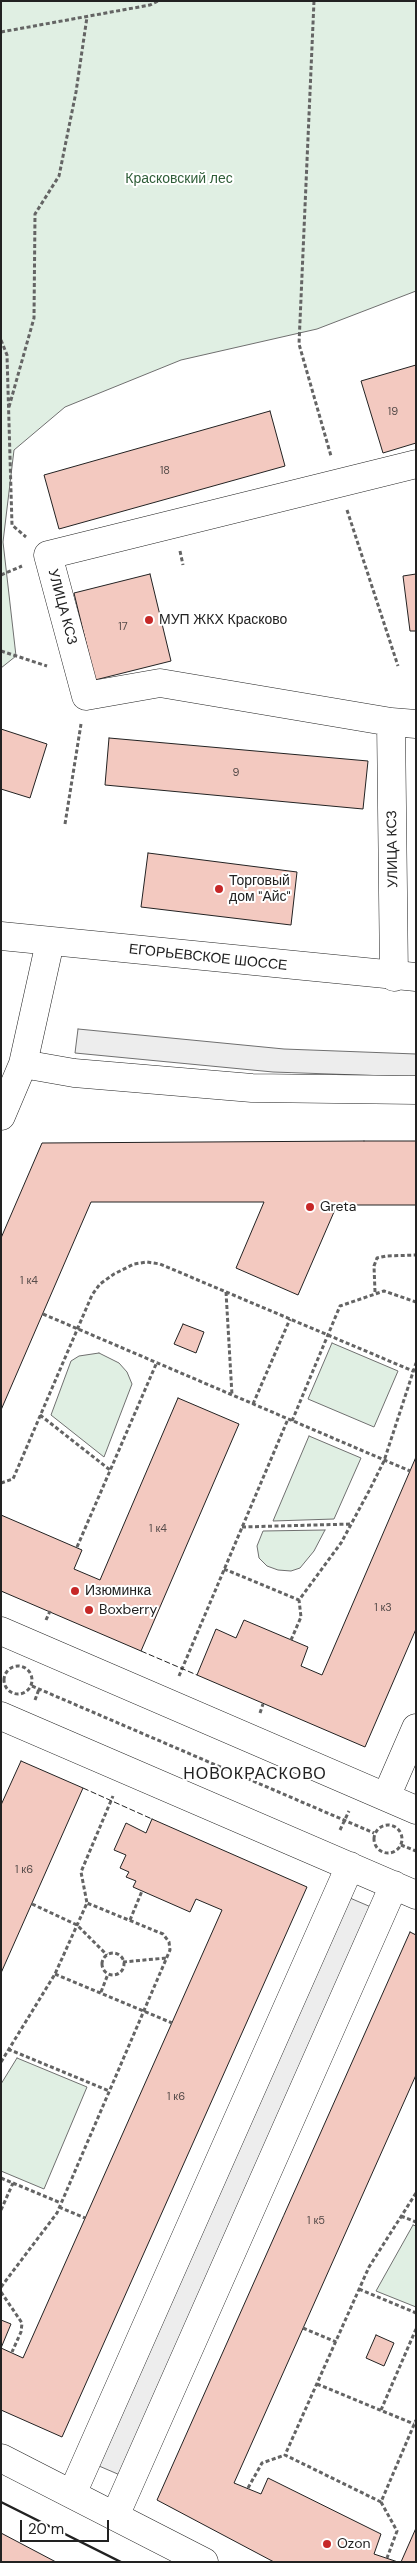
<!DOCTYPE html>
<html>
<head>
<meta charset="utf-8">
<style>
  body { margin:0 }
  #map { position:relative; width:417px; height:2563px; overflow:hidden; background:#fff; font-family:"DM Sans",sans-serif }
  canvas { display:block }
  .frame { position:absolute; inset:0; border:2px solid #222; pointer-events:none }
  .scale { position:absolute; left:20px; top:2520px; width:89px; height:22px; box-sizing:border-box; border:2px solid #222; border-top:0; padding-left:6px; font-size:15px; line-height:18px; white-space:nowrap; color:#222; -webkit-text-stroke:4px #fff; paint-order:stroke }
</style>
</head>
<body>
<div id="map">
<canvas width="417" height="2563"></canvas>
<div class="frame"></div>
<div class="scale">20 m</div>
</div>
<script>
const ctx = document.querySelector('canvas').getContext('2d');
ctx.lineJoin = 'round';
function fill(path, color) { ctx.fillStyle = color; ctx.fill(path, 'evenodd'); }
const shape = rows => new Path2D(rows.map(r => 'M' + r).join(''));
function trace(path, color, width, dash) { ctx.strokeStyle = color; ctx.lineWidth = width; ctx.lineCap = dash ? 'butt' : 'round'; ctx.setLineDash(dash || []); ctx.stroke(path); }
function drawText(font, color, halo, rows, align = 'center') {
  ctx.font = font + ' "DM Sans",sans-serif'; ctx.lineWidth = 4; ctx.setLineDash([]); ctx.textBaseline = 'middle'; ctx.strokeStyle = halo; ctx.fillStyle = color; for (const [text, x, y, turn = 0] of rows) {
    ctx.save(); ctx.translate(x, y); ctx.rotate((+turn || 0) * Math.PI / 180); ctx.textAlign = isNaN(turn) ? turn : align; if (halo) ctx.strokeText(text, 0, 0); ctx.fillText(text, 0, 0); ctx.restore();
  }
}
const green = shape([
  [1,1,416,1,416,291,317,329,181,360,65,407,14,450,3,542,16,656,1,668,1,1],
  [332,1343,398,1371,374,1427,308,1399,332,1343],
  [99,1353,119,1363,127,1372,132,1384,104,1457,51,1415,71,1361,79,1356,99,1353],
  [309,1436,361,1458,334,1519,273,1521,309,1436],
  [325,1530,314,1551,300,1568,291,1571,278,1570,267,1566,259,1558,257,1546,263,1531,325,1530],
  [17,2058,87,2087,44,2189,1,2171,1,2084,17,2058],
  [413,2225,416,2226,416,2307,376,2291,413,2225]
]);
const parking = shape([
  [78,1029,284,1049,416,1054,416,1077,273,1072,75,1053,78,1029],
  [350,1898,371,1907,120,2475,99,2466,350,1898]
]);
const building = shape([
  [416,365,416,443,383,453,361,381,416,365],
  [270,411,285,466,59,529,44,475,270,411],
  [150,574,171,661,95,680,74,593,150,574],
  [416,574,416,631,410,631,403,576,416,574],
  [1,729,47,744,30,798,1,789,1,729],
  [109,738,368,761,363,809,105,785,109,738],
  [148,853,297,872,291,925,141,907,148,853],
  [364,1141,416,1141,416,1205,337,1205,298,1295,236,1268,264,1202,91,1202,1,1410,1,1238,42,1143,364,1141],
  [183,1324,204,1332,196,1353,174,1344,183,1324],
  [178,1398,239,1424,141,1651,1,1591,1,1515,82,1550,74,1569,100,1580,178,1398],
  [416,1457,416,1629,365,1747,197,1675,216,1629,236,1638,244,1620,308,1647,301,1666,322,1675,416,1457],
  [21,1761,83,1788,1,1973,1,1805,21,1761],
  [152,1819,307,1887,62,2437,1,2410,1,2348,23,2358,222,1910,196,1899,190,1912,133,1887,136,1881,126,1877,129,1872,120,1868,126,1855,114,1850,126,1823,146,1833,152,1819],
  [410,1932,416,1935,416,2075,234,2483,261,2494,268,2478,381,2534,374,2554,398,2562,274,2562,157,2500,410,1932],
  [1,2320,11,2324,1,2348,1,2320],
  [376,2335,394,2343,384,2366,366,2358,376,2335],
  [416,2528,416,2562,401,2562,416,2528],
  [1,2533,56,2562,1,2562,1,2533]
]);
const path = shape([
  [314,1,299,344,331,456],
  [1,32,150,5,158,1],
  [1,340,7,355,12,525,26,537],
  [9,407,34,318,35,214,59,176,76,92,87,17],
  [347,510,398,666],
  [180,551,183,565],
  [1,575,22,566],
  [1,651,47,666],
  [65,824,81,724],
  [226,1292,232,1395],
  [375,1292,374,1266,377,1258,386,1256,416,1255],
  [43,1314,410,1471],
  [253,1404,290,1319],
  [40,1415,110,1470],
  [292,1421,340,1306,384,1291,416,1302],
  [1,1483,13,1479,92,1295,100,1284,114,1274,134,1264,147,1262,160,1264,413,1371],
  [242,1527,351,1524],
  [77,1547,157,1362],
  [224,1569,299,1600,341,1543,369,1491,384,1461,416,1363],
  [46,1620,50,1611],
  [291,1640,301,1617,299,1600],
  '4 1680a14 14 0 1 1 28 0a14 14 0 1 1-28 0Z',
  [179,1676,288,1419],
  [32,1686,374,1833],
  [35,1700,39,1689],
  [260,1713,263,1704],
  '374 1839a14 14 0 1 1 28 0a14 14 0 1 1-28 0Z',
  [340,1830,349,1811],
  [401,1845,416,1851],
  [32,1904,77,1925,107,1955],
  [130,1920,142,1891],
  '102 1964a11 11 0 1 1 22 0a11 11 0 1 1-22 0Z',
  [123,1962,166,1958],
  [55,1974,172,2023],
  [101,1992,108,1974],
  [8,2049,109,2091],
  [1,2062,55,1974,87,1903,81,1872,113,1796],
  [1,2178,61,2203],
  [416,2193,369,2267,285,2455,381,2502,416,2420],
  [59,2207,85,2218],
  [1,2210,13,2183],
  [401,2216,416,2222],
  [1,2287,57,2213,170,1950,169,1942,163,1934,87,1903],
  [359,2289,416,2313],
  [1,2292,22,2323,21,2332,12,2352],
  [303,2328,336,2342],
  [317,2384,414,2424],
  [381,2410,416,2329],
  [248,2488,262,2463,285,2455],
  [381,2502,397,2531,387,2558]
]);
const minor = shape([
  [391,722,416,724],
  [394,977,391,722,160,683,86,696,48,555,416,464],
  [23,1064,74,1073,252,1088,416,1090],
  [1,1116,23,1064,50,942],
  [1,1631,416,1810],
  [1,1716,416,1895],
  [386,1797,416,1728],
  [1,2458,204,2562],
  [72,2494,350,1866],
  [115,2516,394,1885]
]);
const major = shape([
  [1,936,416,977]
]);
const fence = shape([
  [141,1651,197,1675],
  [83,1788,152,1819]
]);
const wall = shape([
  [1,2502,121,2562]
]);
const markers = [
  [149,620,5,"#c62828"],
  [219,889,5,"#c62828"],
  [310,1207,5,"#c62828"],
  [75,1591,5,"#c62828"],
  [89,1610,5,"#c62828"],
  [327,2544,5,"#c62828"]
];
const numberNames = [
  ["19",393,412],
  ["18",165,471],
  ["17",123,627],
  ["9",236,773],
  ["1 к4",29,1281],
  ["1 к4",158,1529],
  ["1 к3",383,1608],
  ["1 к6",24,1870],
  ["1 к6",176,2097],
  ["1 к5",316,2221]
];
const parkNames = [
  ["Красковский лес",179,179]
];
const streetNames = [
  ["УЛИЦА КСЗ",62,607,75],
  ["УЛИЦА КСЗ",393,849,-91],
  ["ЕГОРЬЕВСКОЕ ШОССЕ",208,958,6]
];
const poiNames = [
  ["МУП ЖКХ Красково",159,620],
  ["Торговый",229,881],
  ["дом \"Айс\"",229,897],
  ["Greta",320,1207],
  ["Изюминка",85,1591],
  ["Boxberry",99,1610],
  ["Ozon",337,2544]
];
const quarterNames = [
  ["НОВОКРАСКОВО",255,1775]
];
fill(green, '#e0efe3');
trace(green, '#6f6f6f', 1);
fill(parking, '#ededed');
trace(parking, '#6f6f6f', 1);
fill(building, '#f3c9c0');
trace(building, '#222', 1);
trace(minor, '#222', 29);
trace(major, '#222', 29);
trace(path, '#646464', 3, [4, 2.5]);
trace(minor, '#fff', 28);
trace(major, '#fff', 28);
trace(fence, '#222', 1, [6, 2.5]);
trace(wall, '#222', 2.5);
for (const [x, y, r, color] of markers) { const dot = new Path2D(); dot.arc(x, y, r, 0, 2 * Math.PI); ctx.fillStyle = color; ctx.fill(dot); trace(dot, '#fff', 2); }
drawText('11px', '#564c4a', null, numberNames);
drawText('14px', '#2f5e38', '#fff', parkNames);
drawText('14px', '#222', '#fff', streetNames);
drawText('14px', '#222', '#fff', poiNames, 'left');
ctx.letterSpacing = '1px';
drawText('16px', '#222', '#fff', quarterNames);
ctx.letterSpacing = '0px';
</script>
</body>
</html>
